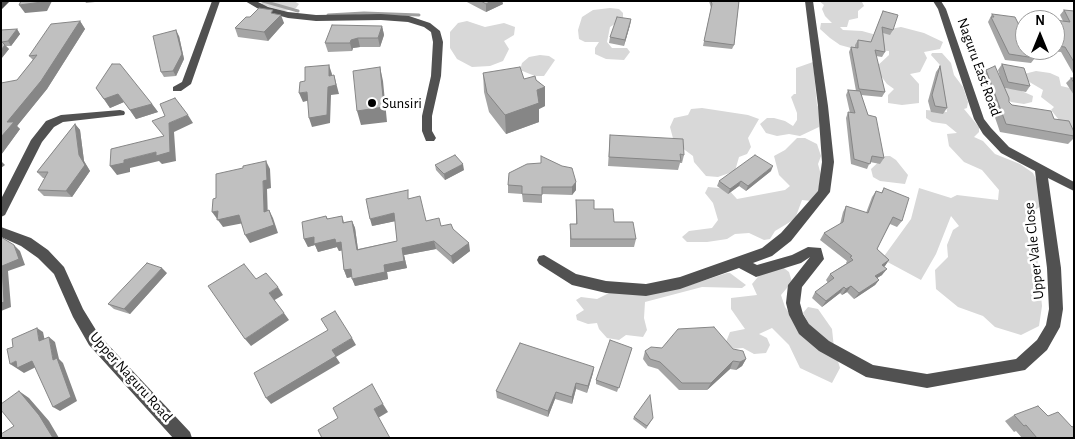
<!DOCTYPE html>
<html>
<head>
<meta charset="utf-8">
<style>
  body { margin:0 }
  #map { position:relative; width:1075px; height:439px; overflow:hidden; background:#fff; font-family:"Alegreya Sans",sans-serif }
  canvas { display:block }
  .frame { position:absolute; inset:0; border:2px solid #000; pointer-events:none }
  .north { position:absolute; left:1015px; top:10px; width:50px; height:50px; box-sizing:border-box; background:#fff; border:1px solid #999; border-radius:50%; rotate:0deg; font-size:14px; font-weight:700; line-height:20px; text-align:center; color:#000 }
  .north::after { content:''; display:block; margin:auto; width:18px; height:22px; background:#000; clip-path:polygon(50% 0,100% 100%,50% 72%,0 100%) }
</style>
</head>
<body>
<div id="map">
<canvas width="1075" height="439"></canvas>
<div class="frame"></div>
<div class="north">N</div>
</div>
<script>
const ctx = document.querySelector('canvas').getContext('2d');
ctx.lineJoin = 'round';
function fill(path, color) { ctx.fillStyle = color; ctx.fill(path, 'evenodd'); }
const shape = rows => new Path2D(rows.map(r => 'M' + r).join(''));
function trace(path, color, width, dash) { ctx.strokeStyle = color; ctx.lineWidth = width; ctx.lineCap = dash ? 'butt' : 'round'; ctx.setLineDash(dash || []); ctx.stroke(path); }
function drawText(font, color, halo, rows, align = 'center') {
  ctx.font = font + ' "Alegreya Sans",sans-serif'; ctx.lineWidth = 5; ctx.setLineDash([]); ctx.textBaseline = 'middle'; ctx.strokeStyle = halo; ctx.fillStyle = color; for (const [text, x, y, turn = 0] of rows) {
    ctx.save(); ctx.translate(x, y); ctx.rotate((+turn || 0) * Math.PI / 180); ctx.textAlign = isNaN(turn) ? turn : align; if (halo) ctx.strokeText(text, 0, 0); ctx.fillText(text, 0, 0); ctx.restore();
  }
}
const green = shape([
  [261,1,294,1,299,4,296,8,284,11,262,5],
  [819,1,862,2,864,6,858,11,858,18,849,20,847,27,840,27,843,30,862,31,880,36,884,30,901,27,924,33,943,42,940,49,924,52,927,58,920,72,910,74,919,84,919,103,902,105,888,103,888,95,894,89,887,84,875,68,889,55,889,51,851,48,840,45,830,38,820,29,821,23,832,23,825,16,822,9,824,5],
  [610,8,619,9,623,13,623,19,610,27,607,42,612,48,627,48,630,52,624,60,606,59,595,54,595,48,599,42,585,42,579,39,578,30,582,17,593,10],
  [467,21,485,27,504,23,515,27,514,35,504,41,509,49,503,61,490,66,472,67,457,59,450,48,450,32,458,23],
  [932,53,942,53,951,63,954,75,963,87,968,102,967,108,964,109,979,127,979,132,974,137,983,141,995,154,1020,164,1033,173,1039,185,1041,206,1026,216,1024,230,1037,255,1042,306,1039,326,1021,335,995,327,983,316,958,307,936,289,935,270,948,257,947,245,953,230,959,226,951,216,936,254,921,280,882,259,911,219,919,188,951,198,957,195,998,200,999,190,982,170,964,162,949,146,947,134,957,133,946,124,932,122,926,118,926,110,947,112,946,104,937,97,940,65,931,55],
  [540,55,549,56,555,60,544,76,535,76,520,70,522,63,529,57],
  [813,62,817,105,820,110,819,127,800,136,789,134,777,136,766,133,760,124,767,118,774,118,785,121,793,126,797,120,797,113,791,97,794,94,796,94,796,68],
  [1036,71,1050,73,1059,77,1061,86,1074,89,1074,129,1059,120,1051,110,1054,107,1041,97,1043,90,1026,80,1024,74],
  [998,88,1017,89,1033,96,1032,102,1024,104,1011,102,997,90],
  [702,108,748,115,759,119,748,138,751,147,747,154,739,157,735,171,718,177,706,176,694,162,693,156,674,142,670,127,674,118,688,115,691,109],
  [797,138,805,138,817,144,821,156,818,164,821,175,818,192,811,201,802,200,795,219,775,231,770,239,764,240,749,233,735,234,727,239,707,242,687,242,682,237,689,231,712,228,718,220,713,203,705,193,708,187,728,189,737,199,785,190,790,186,779,175,774,156,785,150],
  [885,156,890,156,896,160,908,175,905,184,880,181,873,177,871,169],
  [776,262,789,272,792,282,781,295,785,307,799,328,810,326,803,313,808,307,818,309,832,329,834,348,840,368,832,383,800,368,789,345,772,328,759,334,767,338,770,345,766,353,754,354,743,348,730,349,726,342,730,332,745,329,731,309,731,298,757,295,752,284,768,265],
  [727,273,730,273,746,285,742,288,702,287,645,302,644,318,647,330,643,337,626,335,619,340,607,338,599,329,597,323,588,324,577,320,576,315,584,310,576,300,581,297,597,299,611,292,681,288]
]);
const stream = shape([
  [263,1,298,11],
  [328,15,364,13,419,15]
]);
const minor = shape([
  [1,1,10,1,1,10,1,1],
  [212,1,220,1,191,84,181,91,173,91,173,87,182,82,212,1],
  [245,1,256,1,268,7,288,12,316,15,381,14,409,16,430,23,440,31,443,42,441,76,432,116,432,131,436,138,434,141,426,141,422,131,422,116,431,76,433,42,431,32,424,27,408,22,381,20,316,21,288,18,262,11,245,1],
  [805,1,813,1,828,106,834,162,830,192,791,241,772,256,753,263,757,265,792,255,808,247,821,248,824,259,802,287,800,303,803,314,809,324,829,341,873,365,927,374,1016,359,1037,340,1046,325,1049,309,1047,268,1035,171,1001,153,983,134,974,119,938,9,933,1,941,1,946,9,984,119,991,128,1009,147,1074,182,1074,191,1048,178,1061,268,1063,309,1060,327,1047,350,1025,370,927,388,866,377,819,351,799,334,789,315,786,303,788,285,810,257,801,263,756,277,739,268,680,289,646,296,606,293,572,285,539,264,537,260,539,256,544,255,576,274,606,281,646,284,680,277,762,248,781,233,818,191,822,162,818,106,805,1],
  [120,110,124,111,125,113,124,115,63,122,54,127,42,142,5,215,1,217,1,199,31,140,46,121,61,115,120,110],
  [1,227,31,238,48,250,64,267,83,309,99,335,190,432,192,438,173,438,89,345,73,317,54,274,38,258,21,246,1,237,1,227]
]);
const wall = shape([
  [85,1,104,1,86,3],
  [465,1,502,1,503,4,486,12],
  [709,1,739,1,734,45,732,49,703,46,711,8],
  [1064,10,1074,11,1074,75,1061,52,1051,51,1050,50,1055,50,1055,20,1063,21,1060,15],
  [883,11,893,30,890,35,883,33,885,52,882,57,876,56,885,92,882,97,861,95,868,115,884,158,880,164,870,162,867,169,851,164,846,118,848,112,850,113,846,95,848,90,856,91,849,52,851,47,855,48,855,45,858,40,871,42],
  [274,13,284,23,268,41,238,37,235,28],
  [992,14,1035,58,1031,63,1005,60,988,22],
  [631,19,630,25,624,46,609,43,610,37],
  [80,21,85,29,47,89,17,126,20,129,1,155,17,80,33,60,29,56],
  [382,26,384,35,380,47,360,47,353,48,352,51,328,52,325,43],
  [17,29,20,34,11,46,6,46,9,49,1,59,1,30],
  [179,36,184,59,176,76,164,77,161,72],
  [1002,64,1030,86,1026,92,1005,88,1009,102,1012,105,1054,119,1074,132,1074,138,1068,144,1000,132,981,77,986,70,1000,77,998,70],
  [940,66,947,108,943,114,931,112,928,101,936,72],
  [483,73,524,79,536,80,545,87,545,106,539,109,539,122,506,134,489,112,484,92],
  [1071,78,1074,78,1074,95,1066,83],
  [96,88,152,104,158,112,136,119,124,102,110,108],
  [75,124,80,130,84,161,90,171,72,197,44,196,38,190,45,178,43,178,37,172],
  [610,135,684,155,682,163,680,163,678,170,608,166],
  [435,165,464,170,445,180,436,170],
  [771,171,746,191,739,186,728,194,717,186,719,181],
  [576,182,576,190,572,195,542,194,542,203,523,202,522,194,508,193,508,185],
  [884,188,902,221,897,227,890,224,877,249,889,260,884,267,882,275,877,278,879,280,875,285,854,299,847,292,842,295,840,293,822,307,812,298,815,292,828,283,826,280,830,274,847,263,846,263,847,261,820,240,824,233,840,224,843,212,846,206,866,213,872,197,876,191,881,193],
  [410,198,426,221,441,226,453,229,470,251,453,264,436,249,404,255,407,268,387,272,388,279,355,286,352,277,347,278,344,270,342,250,339,251,337,247,318,252,315,245,308,247,304,239,326,216,328,219,342,216,344,222,352,221,355,228,358,249,397,241,395,221,372,226],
  [576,200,594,209,636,239,634,247,570,247,570,224,576,224],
  [167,273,130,314,114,309,108,304],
  [632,348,617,392,596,384,596,380],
  [662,348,733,349,746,359,742,366,736,370,730,369,707,390,679,390,658,369,648,366,643,359,645,351],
  [594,367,593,373,587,393,576,389,572,404,555,399,548,417,497,398,496,391],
  [1014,415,1048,416,1072,427,1074,438,1022,438,1016,431,1014,432,1005,421],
  [634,417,653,418,646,429,633,419]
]);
const shadedWall = shape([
  [42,1,52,1,47,11,25,13,19,5],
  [491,1,502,1,503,4,486,12,486,4],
  [281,15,284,23,268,41,264,32],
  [631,19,630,25,624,46,625,40],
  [80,21,85,29,47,89,17,126,20,129,1,155,1,137,7,122],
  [382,26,384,35,380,47,378,38],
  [17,29,20,34,11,46,8,41],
  [176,30,179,36,184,59,176,76,173,71],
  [358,38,360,47,353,48,352,51,350,43,351,40],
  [5,45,9,49,1,59,1,50],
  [329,65,332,74,331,85,329,76],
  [380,67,383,81,387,122,361,125,357,111],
  [334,75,339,94,331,95,330,123,312,127,309,118,328,87],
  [545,87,545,106,539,109,539,122,506,134,505,115,537,90],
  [307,92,310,100,303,102,299,93],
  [118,94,124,102,110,108,104,99],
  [152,104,158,112,136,119,130,110],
  [188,115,193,123,174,132,176,161,162,164,159,161,130,168,130,172,117,175,110,166,124,160,156,152,158,155,169,123],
  [75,124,80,130,84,161,90,171,72,197,66,191,79,155],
  [1,161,5,165,1,168],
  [266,161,270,169,271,188,267,189,268,220,264,212,263,181],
  [463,164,464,170,445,180,444,174],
  [773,166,771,171,746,191,748,186],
  [741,181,739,186,728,194,730,189],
  [576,182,576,190,572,195,572,187],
  [269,210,273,218,278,233,250,243,245,235],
  [218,211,239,215,244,223,223,227,212,212],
  [394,213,396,221,372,226,370,219],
  [352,221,355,228,359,257,357,250],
  [314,237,335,239,341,242,344,250,339,251,337,247,318,252,315,245,308,247,304,239],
  [434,241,436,249,404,255,407,268,387,272,388,279,355,286,352,279,402,248],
  [469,243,470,251,453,264,451,256],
  [14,245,20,251,25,265,8,271,11,307,1,311,2,266],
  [889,260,885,266,877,271,882,265],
  [162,268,167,273,130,314,124,309],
  [351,269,354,276,347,278,344,270],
  [887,269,882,275,871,282,875,276],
  [879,280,875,285,854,299,859,293],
  [851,286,847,292,842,295,846,289],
  [278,287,283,295,273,301,269,293],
  [844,287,840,293,822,307,826,301],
  [284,313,289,320,251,346,245,339],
  [37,328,43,332,46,346,39,341],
  [49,337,55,342,59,359,63,363,77,401,60,411,53,407,53,360],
  [352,338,356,345,336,357,340,363,271,404,266,398,332,350],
  [746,359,742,366,736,370,740,362],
  [16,361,32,361,38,366,24,373,10,364],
  [733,361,730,369,707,390,711,383],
  [594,367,593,373,587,393,588,386],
  [576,383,576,389,572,404,572,397],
  [19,391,29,398,49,421,59,438,53,438],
  [556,392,555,399,548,417,548,411],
  [383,404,388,412,378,418,374,409]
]);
const building = shape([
  [21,1,42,1,42,2,19,5,21,1],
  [481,1,491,1,486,4,481,1],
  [711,1,739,1,734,45,704,41,712,4,711,1],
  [259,8,273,10,271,13,281,15,264,32,235,28,246,17,250,17,259,8],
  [1064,10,1074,11,1074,62,1065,47,1055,46,1055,34,1058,35,1055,29,1055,20,1070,22,1064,10],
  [883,11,898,15,893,30,882,27,885,52,875,50,885,92,859,89,851,47,858,48,858,40,871,42,883,11],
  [992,14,1015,17,1025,37,1025,50,1031,50,1035,58,1009,54,991,17,994,17,992,14],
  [617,17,631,19,625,40,610,37,617,17],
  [80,21,41,81,7,122,14,122,1,137,1,83,17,80,37,55,29,56,51,24,80,21],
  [332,25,382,26,378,38,358,38,351,40,350,43,325,43,332,25],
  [17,29,8,41,2,42,5,45,1,50,1,30,17,29],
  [176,30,182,54,173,71,161,72,153,36,176,30],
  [112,64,120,64,152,104,130,110,118,94,104,99,96,88,112,64],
  [1002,64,1024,68,1030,86,1008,82,1002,64],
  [329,65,329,76,334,75,336,85,328,87,327,115,309,118,307,92,299,93,300,82,305,81,305,67,329,65],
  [940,66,947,108,935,106,932,95,940,66],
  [995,66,1009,98,1009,102,1012,105,1051,111,1054,119,1069,121,1074,132,1074,136,1006,124,986,70,995,66],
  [380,67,384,107,357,111,353,71,380,67],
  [520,67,524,79,535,76,536,80,545,87,537,90,539,103,505,115,487,93,483,73,520,67],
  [1071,78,1074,78,1074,83,1071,78],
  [848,90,860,91,868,115,876,117,884,158,872,156,870,164,854,159,848,112,855,113,848,90],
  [175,98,188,115,169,123,170,152,156,156,156,152,124,160,124,163,110,166,111,149,164,136,152,121,165,116,160,104,175,98],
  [75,124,79,155,85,165,66,191,38,190,48,172,37,172,75,124],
  [610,135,683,139,684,155,680,154,681,161,609,157,610,135],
  [455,155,463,164,444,174,435,165,455,155],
  [755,155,773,166,748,186,741,181,730,189,719,181,755,155],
  [541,156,562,166,572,168,576,182,572,187,542,187,542,195,522,194,522,186,508,185,509,173,527,164,541,163,541,156],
  [266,161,267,180,263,181,264,212,269,210,274,225,245,235,239,215,217,220,218,211,212,212,213,199,216,198,216,174,243,168,243,166,266,161],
  [884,188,909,198,902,221,893,217,877,249,889,260,882,265,887,269,875,276,879,280,859,293,851,286,846,289,844,287,826,301,815,292,834,278,830,274,853,260,850,257,852,256,824,233,843,222,846,206,868,213,876,191,882,193,884,188],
  [408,190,408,199,420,196,426,221,439,218,441,226,451,224,453,229,469,243,451,256,434,241,402,248,404,261,384,265,385,272,352,279,351,269,344,270,341,242,336,243,335,239,314,244,314,237,304,239,302,222,326,216,327,219,342,216,343,223,352,221,357,250,397,241,394,213,370,219,366,199,408,190],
  [576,200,594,200,594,209,613,209,614,222,633,222,636,239,571,239,570,224,577,224,576,200],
  [1,237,14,245,19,259,2,266,4,302,1,303,1,237],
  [147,263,162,268,124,309,108,304,147,263],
  [244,264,256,279,266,273,278,287,269,293,284,313,245,339,208,286,244,264],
  [335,311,352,338,332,350,336,356,266,398,254,373,328,330,321,319,335,311],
  [714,327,733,349,743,351,746,359,740,362,733,361,711,383,682,383,660,362,650,359,645,351,651,347,662,348,678,329,714,327],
  [37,328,39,341,49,337,53,360,57,358,71,397,53,407,32,361,17,368,16,361,10,364,7,349,13,347,12,339,37,328],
  [610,340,632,348,619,388,596,380,610,340],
  [520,343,594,367,588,386,576,383,572,397,556,392,548,411,496,391,520,343],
  [372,384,383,404,374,409,390,438,322,438,318,430,338,418,333,408,372,384],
  [19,391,39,415,53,438,1,438,1,434,14,426,1,410,1,404,19,391],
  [650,395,653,418,647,426,634,417,650,395],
  [1038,406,1048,416,1058,412,1072,427,1074,426,1074,438,1037,438,1026,425,1024,426,1014,415,1038,406]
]);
const markers = [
  [372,103,5,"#000"]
];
const streetNames = [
  ["Naguru East Road",979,67,70],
  ["Upper Vale Close",1034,251,-96],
  ["Upper Naguru Road",131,377,48]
];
const poiNames = [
  ["Sunsiri",382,103]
];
fill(green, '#d8d8d8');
trace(stream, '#9f9f9f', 3);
fill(minor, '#515151');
fill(wall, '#a5a5a5');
fill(shadedWall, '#868686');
fill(building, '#c0c0c0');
trace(building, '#868686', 1);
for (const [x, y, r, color] of markers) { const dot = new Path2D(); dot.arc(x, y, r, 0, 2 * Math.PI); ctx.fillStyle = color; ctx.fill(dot); trace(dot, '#fff', 2); }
drawText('15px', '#000', '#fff', streetNames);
drawText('15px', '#000', '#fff', poiNames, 'left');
</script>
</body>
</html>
